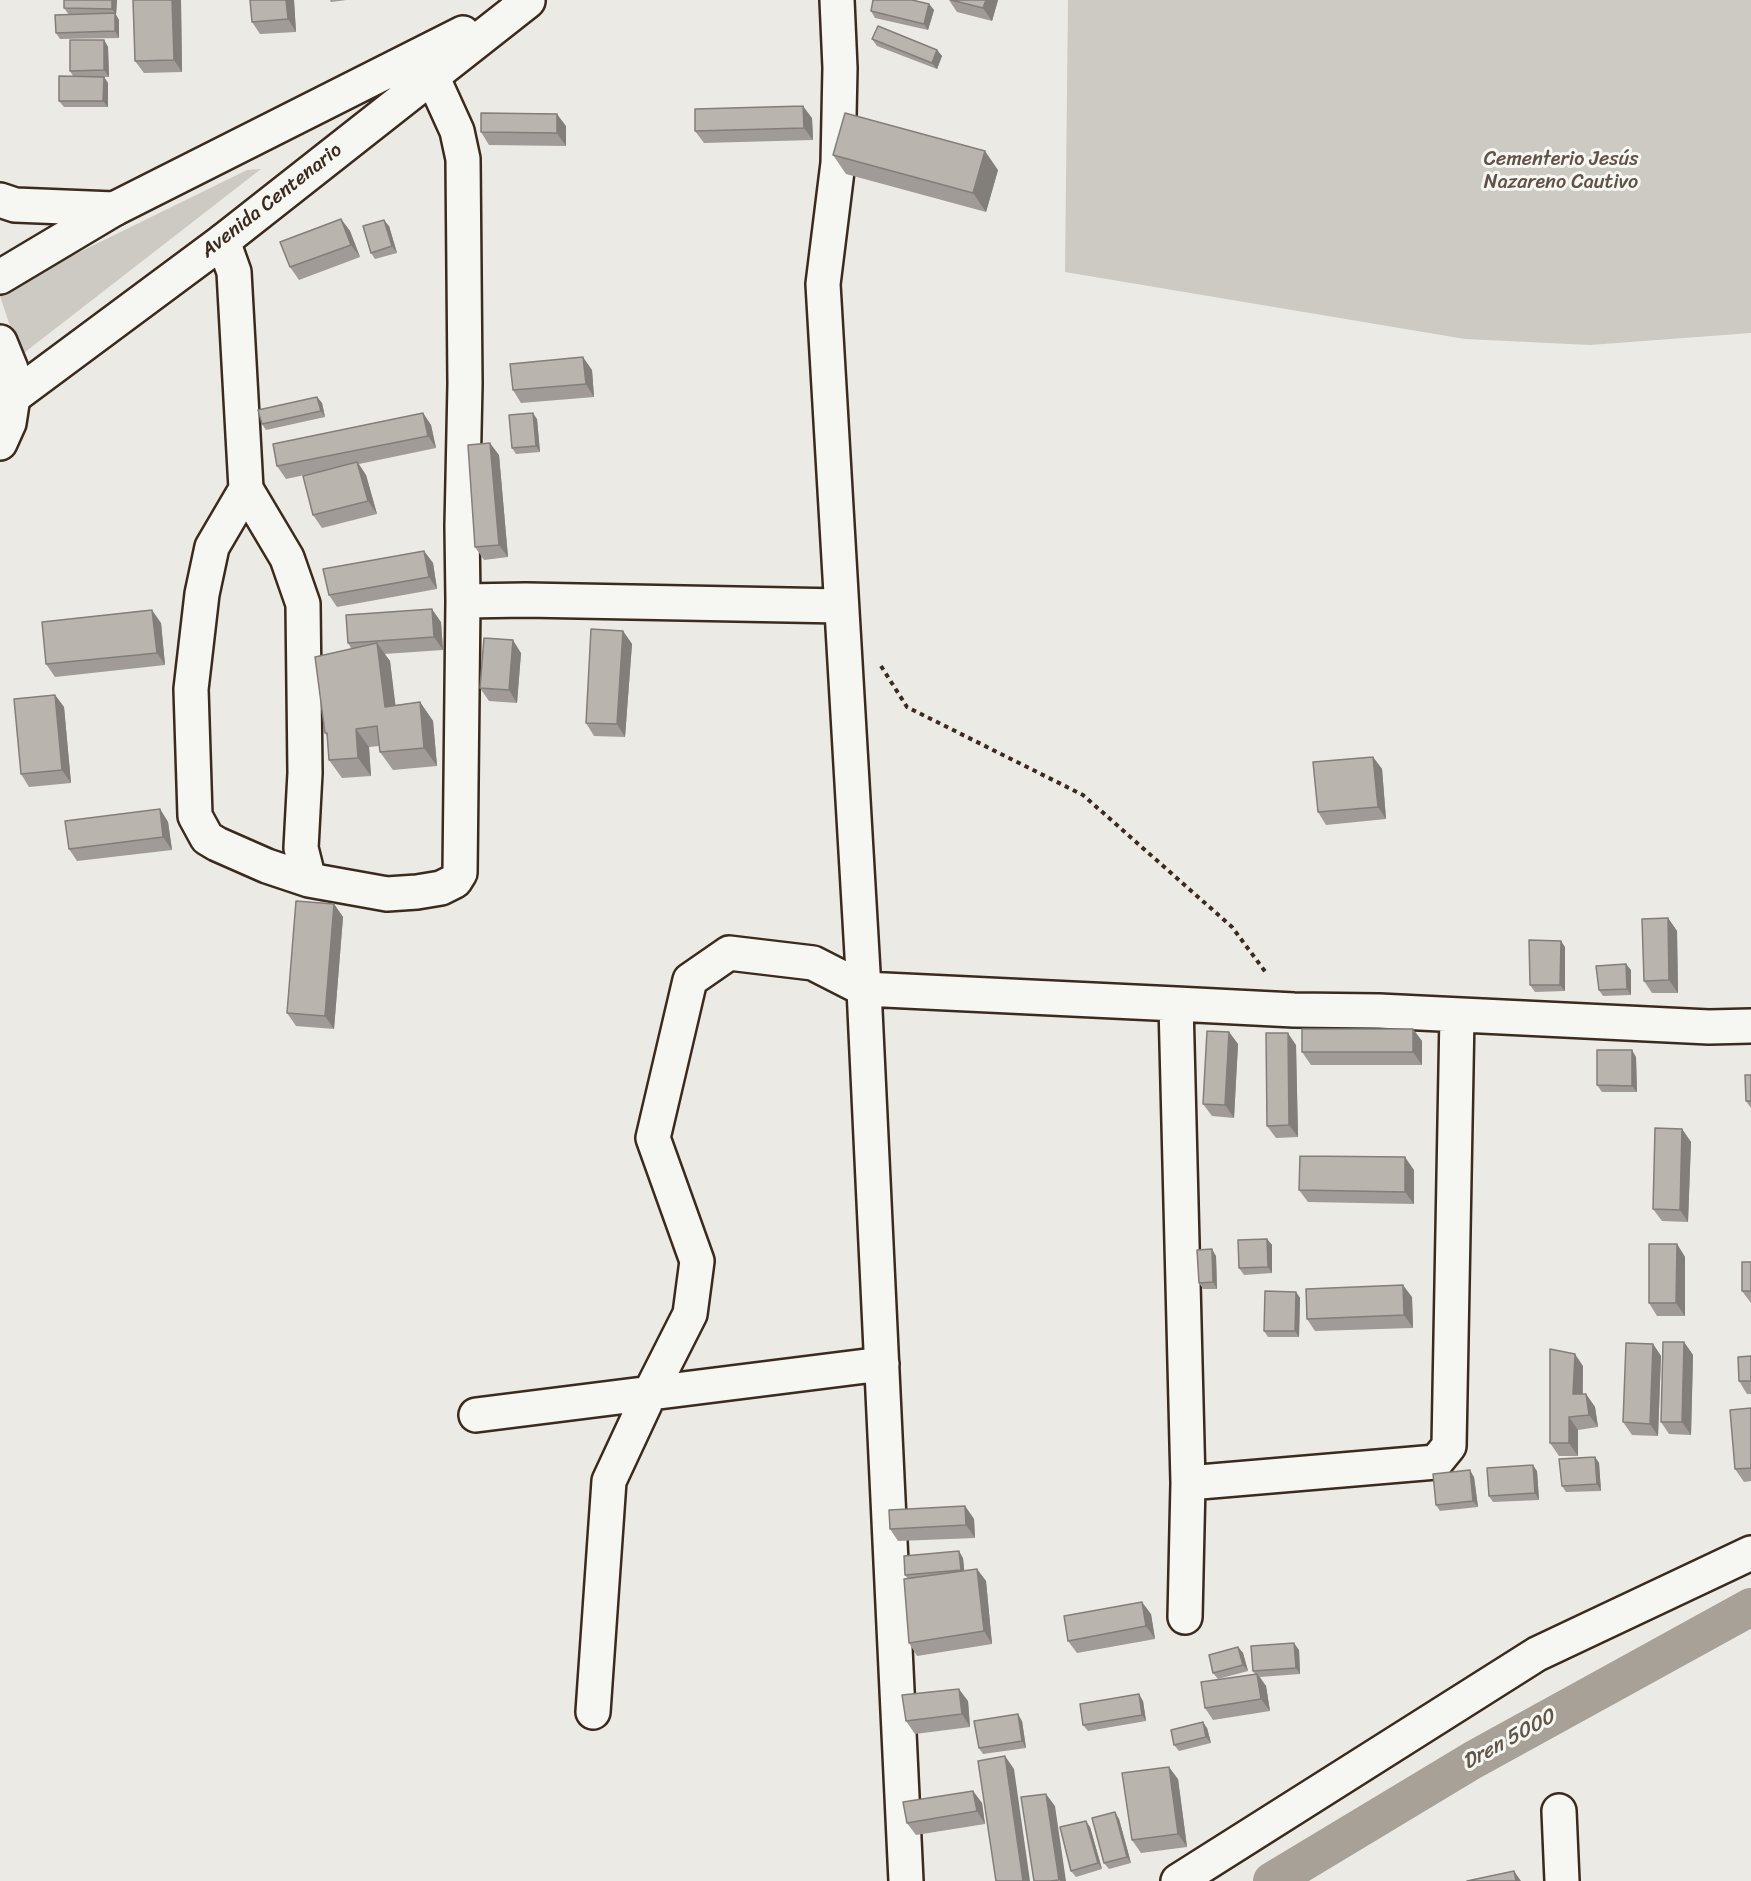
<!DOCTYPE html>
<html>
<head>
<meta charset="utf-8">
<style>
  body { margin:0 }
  canvas { display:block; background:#ebeae5 }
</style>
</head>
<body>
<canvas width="1751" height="1881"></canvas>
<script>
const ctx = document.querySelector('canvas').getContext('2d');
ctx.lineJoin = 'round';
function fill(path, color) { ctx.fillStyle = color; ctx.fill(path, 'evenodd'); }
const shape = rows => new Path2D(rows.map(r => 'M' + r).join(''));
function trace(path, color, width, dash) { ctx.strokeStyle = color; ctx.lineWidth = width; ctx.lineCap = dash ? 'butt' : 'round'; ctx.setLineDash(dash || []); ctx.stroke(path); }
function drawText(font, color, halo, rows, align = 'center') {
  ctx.font = font + ' Sriracha,sans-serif'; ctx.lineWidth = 6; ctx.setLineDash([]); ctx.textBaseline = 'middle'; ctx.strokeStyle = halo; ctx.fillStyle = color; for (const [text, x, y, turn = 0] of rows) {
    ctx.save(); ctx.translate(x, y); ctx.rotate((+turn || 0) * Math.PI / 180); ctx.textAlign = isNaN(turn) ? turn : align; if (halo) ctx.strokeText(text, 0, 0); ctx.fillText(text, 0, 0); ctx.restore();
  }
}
const green = shape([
  [1068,0,1751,0,1751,333,1590,345,1465,339,1065,272],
  [261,169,20,356,0,296,0,291,247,170]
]);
const canal = shape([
  [1272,1881,1473,1760,1751,1607]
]);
const path = shape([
  [881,666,907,707,1083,795,1232,927,1267,974]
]);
const street = shape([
  [837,0,840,68,838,163,823,284,864,989,906,1881],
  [223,241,234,272,246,489,212,547,202,594,191,689,195,816,207,838,217,844,267,866,309,880,387,894,417,892,441,888,455,881,460,873,463,601,462,526,465,384,463,159,457,131,432,76],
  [246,489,287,558,303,604,305,773,301,848,309,880],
  [463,601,526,600,841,606],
  [476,1415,882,1364],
  [1188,1483,1436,1462,1449,1446,1457,1015],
  [1185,1617,1188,1483,1176,1004,1294,1010,1379,1011,1709,1027,1751,1026],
  [593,1712,609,1481,650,1393,690,1314,697,1261,653,1138,690,980,729,953,813,963,864,989,1176,1004],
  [1559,1811,1562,1881]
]);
const secondary = shape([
  [0,277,114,209,463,33],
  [13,397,223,241,528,1],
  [1178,1881,1537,1654,1751,1553]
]);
const primary = shape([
  [0,200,15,205,114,209],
  [0,342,11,369,13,397,9,423,0,443]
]);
const wall = shape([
  [117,0,116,15,119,20,119,38,60,39,56,33,69,15,64,8],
  [133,0,181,0,182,72,144,73,135,61],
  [294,0,296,32,260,34,252,22],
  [330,0,347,0,331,2],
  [949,0,998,0,992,21,957,12],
  [929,4,934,10,928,30,875,18,871,11],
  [872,39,937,50,942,56,937,69,877,46],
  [104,40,108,47,109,77,99,77,104,77,108,83,108,107,64,107,59,101,73,76,70,71],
  [812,118,813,140,704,143,695,131],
  [566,126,566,146,489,145,481,132],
  [833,155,998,170,986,212,846,174],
  [341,219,350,231,360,257,299,280,290,267],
  [389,226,397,253,375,259,371,253],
  [592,370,594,397,521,403,513,390],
  [317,397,322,403,325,417,266,430,262,424],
  [423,413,431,425,436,448,359,464,366,475,377,514,322,528,313,515,323,471,286,479,277,466],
  [537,419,540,452,516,454,512,448],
  [499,455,508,557,484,560,475,547],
  [424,551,433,563,437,589,337,607,329,595],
  [441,622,443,650,384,654,390,661,395,705,420,702,433,721,437,766,393,770,380,752,379,746,369,747,371,776,342,778,329,760,327,736,325,733,351,648,348,643],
  [161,623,165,665,55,677,46,664],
  [623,631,632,644,625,737,594,736,586,723],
  [521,653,517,703,489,701,480,688],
  [55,695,64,707,71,783,29,787,21,774],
  [1373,757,1382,769,1386,819,1326,825,1318,812],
  [160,809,168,822,172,850,77,861,69,849],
  [334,904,343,917,334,1029,296,1026,287,1013],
  [1668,918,1677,931,1678,993,1652,993,1644,981],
  [1565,947,1565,991,1535,992,1530,985],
  [1631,970,1631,995,1603,996,1599,990],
  [1413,1029,1422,1041,1422,1065,1311,1065,1302,1052],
  [1229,1032,1238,1044,1234,1118,1212,1116,1203,1104],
  [1296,1045,1298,1137,1276,1138,1267,1126],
  [1636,1057,1637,1092,1602,1092,1597,1085],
  [1751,1075,1751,1108,1746,1101],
  [1682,1129,1691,1142,1688,1222,1662,1221,1653,1209],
  [1414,1170,1414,1204,1308,1202,1299,1190],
  [1267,1239,1272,1245,1272,1273,1244,1275,1239,1268],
  [1677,1244,1685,1257,1685,1316,1657,1316,1649,1303],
  [1216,1256,1217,1289,1203,1289,1199,1283],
  [1751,1262,1751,1303,1742,1291],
  [1296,1292,1300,1298,1299,1337,1268,1337,1264,1331],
  [1412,1297,1413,1328,1315,1331,1307,1319],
  [1684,1342,1693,1355,1691,1435,1669,1434,1661,1422],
  [1653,1344,1661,1356,1658,1436,1632,1435,1623,1422],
  [1751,1356,1751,1394,1747,1394,1739,1381],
  [1583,1366,1583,1394,1586,1394,1595,1407,1598,1427,1578,1430,1578,1456,1559,1456,1550,1443],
  [1751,1408,1751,1481,1744,1482,1735,1469],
  [1595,1457,1599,1463,1601,1491,1566,1492,1562,1486],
  [1537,1471,1539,1500,1493,1502,1489,1496],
  [1474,1477,1478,1507,1440,1511,1436,1505],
  [965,1506,974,1519,975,1538,898,1541,890,1529],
  [963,1558,964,1571,977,1569,986,1581,992,1644,917,1656,909,1643,908,1579,905,1575],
  [1151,1614,1155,1639,1077,1653,1068,1641],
  [1238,1647,1243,1653,1248,1671,1218,1679,1213,1673],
  [1299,1650,1300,1674,1260,1677,1266,1686,1270,1711,1213,1720,1205,1708,1255,1674,1253,1671],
  [968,1701,970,1727,915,1734,906,1721],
  [1143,1701,1146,1721,1088,1731,1083,1725],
  [1022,1721,1026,1748,983,1754,979,1748],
  [1207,1728,1211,1743,1179,1751,1174,1745],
  [1178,1779,1187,1847,1141,1853,1132,1840],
  [973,1791,982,1803,985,1824,916,1835,907,1823],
  [1119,1819,1131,1863,1109,1869,1104,1863],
  [1090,1827,1102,1869,1076,1877,1071,1871]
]);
const shadedWall = shape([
  [112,0,117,0,116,15,112,9],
  [172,0,181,0,182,72,174,60],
  [286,0,294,0,296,32,288,19],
  [986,0,998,0,992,21,983,8],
  [929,4,934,10,928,30,924,24],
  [115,13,119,20,119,38,115,31],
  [104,40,108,47,109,77,104,70],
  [937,50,942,56,937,69,932,63],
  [104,77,108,83,108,107,103,101],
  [803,106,812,118,813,140,804,128],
  [557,114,566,126,566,146,557,133],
  [985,151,998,170,986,212,973,193],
  [341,219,350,231,360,257,351,245],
  [384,220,389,226,397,253,392,246],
  [583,357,592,370,594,397,586,384],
  [317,397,322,403,325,417,321,411],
  [423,413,431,425,436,448,428,436],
  [533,413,537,419,540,452,536,446],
  [490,443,499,455,508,557,499,545],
  [357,462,366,475,377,514,368,501],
  [424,551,433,563,437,589,429,577],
  [432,609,441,622,443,650,434,637],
  [152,610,161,623,165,665,157,653],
  [623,631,632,644,625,737,617,724],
  [513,640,521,653,517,703,509,690],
  [377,643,390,661,398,725,385,707],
  [55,695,64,707,71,783,62,770],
  [420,702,433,721,437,766,424,748],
  [356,729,369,747,371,776,358,758],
  [1373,757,1382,769,1386,819,1378,807],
  [160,809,168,822,172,850,163,837],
  [334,904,343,917,334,1029,325,1016],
  [1668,918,1677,931,1678,993,1669,980],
  [1561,941,1565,947,1565,991,1560,985],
  [1626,964,1631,970,1631,995,1627,989],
  [1413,1029,1422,1041,1422,1065,1413,1052],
  [1229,1032,1238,1044,1234,1118,1225,1105],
  [1288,1033,1296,1045,1298,1137,1289,1125],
  [1632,1050,1636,1057,1637,1092,1632,1086],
  [1682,1129,1691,1142,1688,1222,1680,1210],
  [1405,1157,1414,1170,1414,1204,1405,1192],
  [1267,1239,1272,1245,1272,1273,1268,1267],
  [1677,1244,1685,1257,1685,1316,1676,1303],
  [1212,1249,1216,1256,1217,1289,1213,1282],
  [1403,1285,1412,1297,1413,1328,1404,1315],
  [1296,1292,1300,1298,1299,1337,1295,1331],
  [1684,1342,1693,1355,1691,1435,1682,1422],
  [1653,1344,1661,1356,1658,1436,1650,1424],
  [1575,1354,1583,1366,1582,1407,1573,1394],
  [1586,1394,1595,1407,1598,1427,1589,1415],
  [1569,1417,1578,1430,1578,1456,1569,1443],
  [1595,1457,1599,1463,1601,1491,1597,1484],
  [1533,1465,1537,1471,1539,1500,1535,1493],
  [1470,1470,1474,1477,1478,1507,1473,1501],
  [965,1506,974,1519,975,1538,966,1525],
  [959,1551,963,1558,965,1577,961,1570],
  [977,1569,986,1581,992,1644,984,1631],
  [1142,1602,1151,1614,1155,1639,1146,1626],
  [1294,1643,1299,1650,1300,1674,1296,1668],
  [1238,1647,1243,1653,1248,1671,1243,1665],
  [1257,1674,1266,1686,1270,1711,1261,1699],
  [959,1689,968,1701,970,1727,962,1714],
  [1139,1694,1143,1701,1146,1721,1142,1715],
  [1018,1714,1022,1721,1026,1748,1022,1741],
  [1203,1722,1207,1728,1211,1743,1206,1737],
  [1005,1756,1014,1769,1030,1881,1023,1881],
  [1169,1767,1178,1779,1187,1847,1178,1834],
  [973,1791,982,1803,985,1824,977,1811],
  [1046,1794,1055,1806,1066,1881,1060,1881,1059,1880],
  [1115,1812,1119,1819,1131,1863,1127,1857],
  [1086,1821,1090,1827,1102,1869,1098,1863],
  [1514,1871,1521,1881,1516,1881]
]);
const building = shape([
  [64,0,112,0,112,9,64,8,64,0],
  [133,0,172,0,174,60,135,61,133,0],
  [250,0,286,0,288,19,252,22,250,0],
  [873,0,912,0,929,4,924,24,871,11,873,0],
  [951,0,986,0,983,8,951,0],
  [115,13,115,31,56,33,55,15,115,13],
  [878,26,937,50,932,63,872,39,878,26],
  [70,40,104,40,104,70,70,71,70,40],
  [59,76,104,77,103,101,59,101,59,76],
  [803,106,804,128,695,131,695,109,803,106],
  [481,113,557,114,557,133,481,132,481,113],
  [845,113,985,151,973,193,833,155,845,113],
  [341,219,351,245,290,267,280,242,341,219],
  [384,220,392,246,371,253,363,226,384,220],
  [583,357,586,384,513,390,510,364,583,357],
  [317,397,321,411,262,424,258,410,317,397],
  [423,413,428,436,277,466,273,444,423,413],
  [533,413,536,446,512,448,509,415,533,413],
  [490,443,499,545,475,547,468,445,490,443],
  [357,462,368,501,313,515,303,476,357,462],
  [424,551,429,577,329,595,323,569,424,551],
  [432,609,434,637,348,643,346,615,432,609],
  [152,610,157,653,46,664,42,622,152,610],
  [591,629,623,631,617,724,586,723,591,629],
  [484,638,513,640,509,690,480,688,484,638],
  [377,643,385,707,420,702,424,748,380,752,377,726,356,729,358,758,329,760,327,733,325,733,315,657,377,643],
  [55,695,62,770,21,774,14,699,55,695],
  [1373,757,1378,807,1318,812,1313,762,1373,757],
  [160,809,163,837,69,849,65,821,160,809],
  [296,901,334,904,325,1016,287,1013,296,901],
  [1668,918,1669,980,1644,981,1642,919,1668,918],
  [1529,940,1561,941,1560,985,1530,985,1529,940],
  [1626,964,1627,989,1599,990,1596,966,1626,964],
  [1302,1029,1413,1029,1413,1052,1302,1052,1302,1029],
  [1207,1031,1229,1032,1225,1105,1203,1104,1207,1031],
  [1266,1033,1288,1033,1289,1125,1267,1126,1266,1033],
  [1597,1050,1632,1050,1632,1086,1597,1085,1597,1050],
  [1745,1075,1751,1075,1751,1101,1746,1101,1745,1075],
  [1655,1128,1682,1129,1680,1210,1653,1209,1655,1128],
  [1300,1156,1405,1157,1405,1192,1299,1190,1300,1156],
  [1267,1239,1268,1267,1239,1268,1238,1240,1267,1239],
  [1649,1244,1677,1244,1676,1303,1649,1303,1649,1244],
  [1212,1249,1213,1282,1199,1283,1197,1250,1212,1249],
  [1742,1262,1751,1262,1751,1291,1742,1291,1742,1262],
  [1403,1285,1404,1315,1307,1319,1306,1289,1403,1285],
  [1265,1291,1296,1292,1295,1331,1264,1331,1265,1291],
  [1663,1342,1684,1342,1682,1422,1661,1422,1663,1342],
  [1626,1343,1653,1344,1650,1424,1623,1422,1626,1343],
  [1550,1349,1575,1354,1573,1394,1586,1394,1589,1415,1569,1417,1569,1443,1550,1443,1550,1349],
  [1751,1356,1751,1381,1739,1381,1738,1357,1751,1356],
  [1751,1408,1751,1468,1735,1469,1730,1410,1751,1408],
  [1595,1457,1597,1484,1562,1486,1559,1459,1595,1457],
  [1533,1465,1535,1493,1489,1496,1487,1468,1533,1465],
  [1470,1470,1473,1501,1436,1505,1433,1474,1470,1470],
  [965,1506,966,1525,890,1529,889,1510,965,1506],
  [959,1551,961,1570,905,1575,904,1556,959,1551],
  [977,1569,984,1631,909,1643,904,1579,977,1569],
  [1142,1602,1146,1626,1068,1641,1064,1616,1142,1602],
  [1294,1643,1296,1668,1253,1671,1251,1646,1294,1643],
  [1238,1647,1243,1665,1213,1673,1209,1655,1238,1647],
  [1257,1674,1261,1699,1205,1708,1201,1682,1257,1674],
  [959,1689,962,1714,906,1721,902,1695,959,1689],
  [1139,1694,1142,1715,1083,1725,1080,1704,1139,1694],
  [1018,1714,1022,1741,979,1748,974,1721,1018,1714],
  [1203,1722,1206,1737,1174,1745,1171,1730,1203,1722],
  [1005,1756,1023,1881,996,1881,978,1761,1005,1756],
  [1169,1767,1178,1834,1132,1840,1122,1773,1169,1767],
  [973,1791,977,1811,907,1823,903,1802,973,1791],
  [1046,1794,1059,1880,1050,1881,1034,1881,1021,1797,1046,1794],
  [1115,1812,1127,1857,1104,1863,1092,1818,1115,1812],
  [1086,1821,1098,1863,1071,1871,1060,1827,1086,1821],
  [1514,1871,1516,1881,1467,1881,1514,1871]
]);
const parkNames = [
  ["Cementerio Jesús",1561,160],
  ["Nazareno Cautivo",1561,183]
];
const streetNames = [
  ["Avenida Centenario",272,201,-38]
];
const waterNames = [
  ["Dren 5000",1509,1740,-29]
];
fill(green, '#cdcac4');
trace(canal, '#a8a198', 38);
trace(street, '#3b2a1e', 38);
trace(secondary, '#3b2a1e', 38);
trace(primary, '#3b2a1e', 38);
trace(path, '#3b2a1e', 4, [4.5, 4.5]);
trace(street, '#f6f6f2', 33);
trace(secondary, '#f6f6f2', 33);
trace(primary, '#f6f6f2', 33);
fill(wall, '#a09b96');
fill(shadedWall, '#827e7a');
fill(building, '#bab4ae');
trace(building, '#827e7a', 1.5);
drawText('20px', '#605248', '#f6f6f2', parkNames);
drawText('20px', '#3b2a1e', '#f6f6f2', streetNames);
drawText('italic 21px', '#615449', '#f6f6f2', waterNames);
</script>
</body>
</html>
